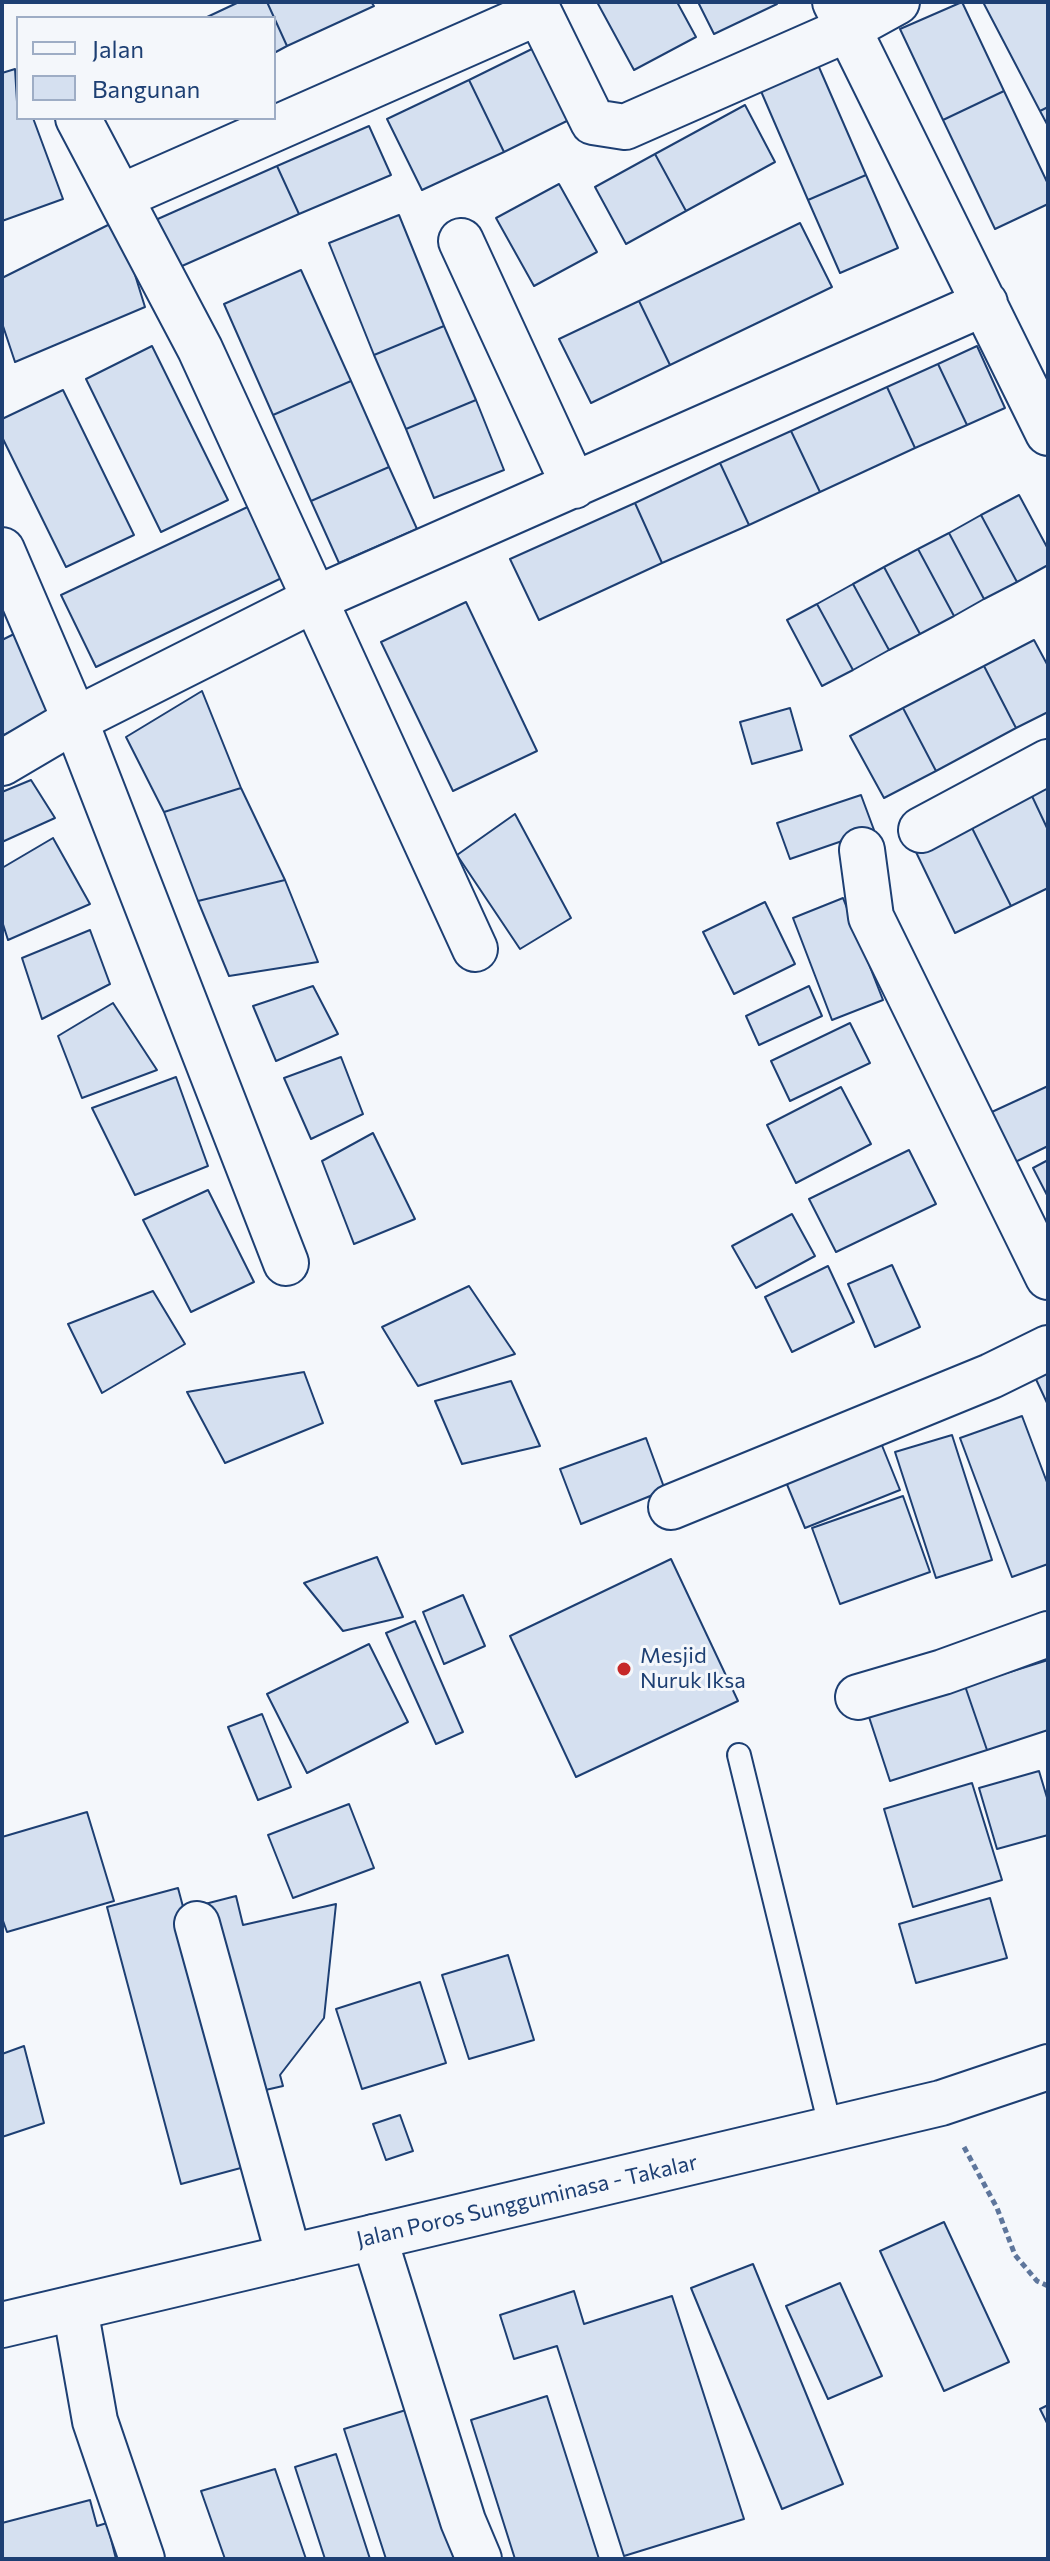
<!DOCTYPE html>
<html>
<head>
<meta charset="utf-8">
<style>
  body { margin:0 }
  #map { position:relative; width:1050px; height:2561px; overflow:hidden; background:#f4f7fb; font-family:Commissioner,sans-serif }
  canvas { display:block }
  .frame { position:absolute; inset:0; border:4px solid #1d3f73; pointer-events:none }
  .legend { position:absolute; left:16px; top:16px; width:260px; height:104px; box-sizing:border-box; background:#f4f7fb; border:2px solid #9eadc5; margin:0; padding:10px 14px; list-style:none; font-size:24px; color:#1d3f73 }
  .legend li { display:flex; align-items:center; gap:16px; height:40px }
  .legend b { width:40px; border:2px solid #9eadc5 }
</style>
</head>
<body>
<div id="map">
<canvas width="1050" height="2561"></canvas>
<div class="frame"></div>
<ul class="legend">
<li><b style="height:10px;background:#f4f7fb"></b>Jalan</li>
<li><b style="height:22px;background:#d5e0f0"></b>Bangunan</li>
</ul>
</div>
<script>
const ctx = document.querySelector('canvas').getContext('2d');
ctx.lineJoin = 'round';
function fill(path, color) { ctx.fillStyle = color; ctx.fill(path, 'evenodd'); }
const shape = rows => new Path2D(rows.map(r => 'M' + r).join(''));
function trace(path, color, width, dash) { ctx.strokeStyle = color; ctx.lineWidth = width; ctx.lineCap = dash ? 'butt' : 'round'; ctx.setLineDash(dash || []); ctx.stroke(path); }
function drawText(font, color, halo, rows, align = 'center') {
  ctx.font = font + ' Commissioner,sans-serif'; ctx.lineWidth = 6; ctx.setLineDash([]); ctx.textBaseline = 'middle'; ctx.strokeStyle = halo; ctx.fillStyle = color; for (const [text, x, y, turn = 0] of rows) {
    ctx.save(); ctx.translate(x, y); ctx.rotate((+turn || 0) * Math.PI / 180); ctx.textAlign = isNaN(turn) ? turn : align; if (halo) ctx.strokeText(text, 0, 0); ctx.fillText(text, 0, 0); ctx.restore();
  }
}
const building = shape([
  [239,2,267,2,287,46,274,53,274,18,205,18,239,2],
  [267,2,371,2,374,6,287,46,267,2],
  [597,2,677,2,696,37,634,70,597,2],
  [698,2,776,2,777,4,714,34,698,2],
  [962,2,1004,91,943,120,900,29,962,2],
  [983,2,1048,2,1048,107,1040,111,983,2],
  [542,44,577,116,504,152,469,80,542,44],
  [815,58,866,175,808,200,757,82,815,58],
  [15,69,18,118,33,118,63,199,2,221,2,73,15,69],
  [469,80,504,152,422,190,387,119,469,80],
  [1004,91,1048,184,1048,204,995,229,943,120,1004,91],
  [745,105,775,162,686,211,655,154,745,105],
  [1048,107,1048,126,1040,111,1048,107],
  [369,126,391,175,299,214,277,166,369,126],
  [655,154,686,211,626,244,595,187,655,154],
  [277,166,299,214,173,270,151,222,277,166],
  [866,175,898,248,840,273,808,200,866,175],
  [559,184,597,252,534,286,496,218,559,184],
  [399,215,444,326,374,355,329,243,399,215],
  [118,220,145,307,15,362,2,323,2,278,118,220],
  [800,223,832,287,670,365,639,301,800,223],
  [301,270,351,381,273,415,224,304,301,270],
  [639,301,670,365,591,403,559,339,639,301],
  [444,326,476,400,406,429,374,355,444,326],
  [152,346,228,500,161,532,86,379,152,346],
  [977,346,1005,408,967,425,938,364,977,346],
  [938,364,967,425,915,448,887,387,938,364],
  [351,381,389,467,311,501,273,415,351,381],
  [887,387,915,448,820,492,791,431,887,387],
  [63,390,134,535,66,567,2,437,2,419,63,390],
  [476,400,504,470,434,498,406,429,476,400],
  [791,431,820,492,749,525,720,463,791,431],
  [720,463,749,525,662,563,635,503,720,463],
  [389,467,417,529,339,563,311,501,389,467],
  [1019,495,1048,549,1048,565,1017,582,981,515,1019,495],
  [256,503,290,574,96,667,61,595,256,503],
  [635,503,662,563,539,620,510,559,635,503],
  [981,515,1017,582,984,599,949,533,981,515],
  [949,533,984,599,954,616,918,549,949,533],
  [918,549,954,616,920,634,884,567,918,549],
  [884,567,920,634,889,650,853,584,884,567],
  [853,584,889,650,853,670,817,604,853,584],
  [466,602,537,751,453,791,381,642,466,602],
  [817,604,853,670,822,686,787,620,817,604],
  [14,634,53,710,2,736,2,640,14,634],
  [1034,640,1048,666,1048,712,1016,728,984,666,1034,640],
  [984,666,1016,728,936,771,903,708,984,666],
  [202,691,241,788,164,812,126,737,202,691],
  [790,708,802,750,752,764,740,722,790,708],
  [903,708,936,771,884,798,850,736,903,708],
  [31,780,55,818,2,842,2,792,31,780],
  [1048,786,1048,830,1031,794,1048,786],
  [241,788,285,880,198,901,164,812,241,788],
  [1031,794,1048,830,1048,888,1011,906,970,824,1031,794],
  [861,795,874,830,790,859,777,823,861,795],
  [515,814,571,918,520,949,457,855,515,814],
  [970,824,1011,906,955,933,915,850,970,824],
  [53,838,90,904,8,940,2,921,2,868,53,838],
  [285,880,318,962,229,976,198,901,285,880],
  [843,898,883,1000,832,1020,793,918,843,898],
  [765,902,795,964,734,994,703,932,765,902],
  [90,930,110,984,42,1019,22,958,90,930],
  [313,986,338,1034,276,1061,253,1006,313,986],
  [809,986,822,1016,759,1045,746,1016,809,986],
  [113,1003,157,1070,82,1098,58,1036,113,1003],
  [850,1023,870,1063,790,1101,771,1061,850,1023],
  [341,1057,363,1114,311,1139,284,1078,341,1057],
  [176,1077,208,1166,135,1195,92,1108,176,1077],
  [1048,1086,1048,1146,1005,1167,981,1117,1048,1086],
  [841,1087,871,1144,796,1183,767,1125,841,1087],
  [373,1133,415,1219,354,1244,322,1161,373,1133],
  [909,1150,936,1204,836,1252,809,1199,909,1150],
  [1048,1160,1048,1197,1033,1168,1048,1160],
  [208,1190,254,1282,191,1312,143,1220,208,1190],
  [792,1214,815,1256,756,1288,732,1246,792,1214],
  [892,1265,920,1327,875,1347,848,1284,892,1265],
  [828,1266,854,1322,792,1352,765,1297,828,1266],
  [469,1286,515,1354,418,1386,382,1327,469,1286],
  [153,1291,185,1344,102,1393,68,1324,153,1291],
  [1048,1368,1048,1405,1034,1375,1048,1368],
  [304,1372,323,1423,225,1463,187,1392,304,1372],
  [511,1381,540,1446,462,1464,435,1401,511,1381],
  [1022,1416,1048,1485,1048,1564,1012,1577,960,1438,1022,1416],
  [952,1435,992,1560,936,1578,895,1452,952,1435],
  [646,1438,665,1490,581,1524,560,1469,646,1438],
  [881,1443,900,1490,805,1528,786,1482,881,1443],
  [903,1496,930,1572,840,1604,812,1528,903,1496],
  [377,1557,403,1617,343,1631,304,1583,377,1557],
  [671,1559,738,1701,576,1777,510,1636,671,1559],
  [463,1595,485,1646,444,1664,423,1612,463,1595],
  [415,1621,463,1732,436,1744,386,1633,415,1621],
  [369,1644,408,1722,307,1773,267,1694,369,1644],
  [1048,1660,1048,1730,987,1750,965,1686,1048,1660],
  [965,1686,987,1750,890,1781,869,1717,965,1686],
  [262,1714,291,1787,258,1800,228,1727,262,1714],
  [1039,1771,1048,1801,1048,1835,997,1849,979,1788,1039,1771],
  [972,1783,1002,1880,913,1907,884,1809,972,1783],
  [349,1804,374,1868,293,1898,268,1835,349,1804],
  [87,1812,114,1901,7,1932,2,1918,2,1837,87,1812],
  [178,1888,252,2165,181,2184,107,1907,178,1888],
  [236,1896,243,1925,336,1904,324,2018,280,2075,283,2086,248,2094,201,1905,236,1896],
  [990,1898,1007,1958,916,1983,899,1924,990,1898],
  [508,1955,534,2040,469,2059,442,1975,508,1955],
  [420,1982,446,2063,362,2089,336,2009,420,1982],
  [24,2046,44,2123,2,2137,2,2054,24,2046],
  [400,2115,413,2151,386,2160,373,2124,400,2115],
  [944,2222,1009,2362,944,2391,880,2251,944,2222],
  [753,2264,843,2484,782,2509,691,2288,753,2264],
  [840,2283,882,2376,828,2399,786,2306,840,2283],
  [574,2291,584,2324,672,2296,744,2519,624,2556,557,2346,514,2359,500,2315,574,2291],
  [547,2396,599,2559,515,2559,471,2420,547,2396],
  [1048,2405,1048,2425,1040,2409,1048,2405],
  [419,2406,468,2559,386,2559,344,2429,419,2406],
  [336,2454,370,2559,325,2559,295,2467,336,2454],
  [275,2469,306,2559,225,2559,201,2491,275,2469],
  [90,2500,97,2526,107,2523,116,2559,2,2559,2,2523,90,2500]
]);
const path = shape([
  [964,2147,997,2208,1015,2255,1037,2281,1048,2286]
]);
const service = shape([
  [739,1755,831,2130]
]);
const minor = shape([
  [534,2,593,122,625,127,848,29,897,2],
  [835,2,1048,433],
  [78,118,200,349,475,949],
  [120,197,539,12],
  [461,241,574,486],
  [2,550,75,720,286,1263],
  [2,763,75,720,315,599,985,303],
  [921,830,1048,762],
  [862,850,871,917,1048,1277],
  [671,1507,991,1376,1048,1348],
  [858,1697,943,1672,1048,1634],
  [197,1924,289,2257],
  [374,2237,463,2521,479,2559],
  [75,2308,95,2421,142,2559]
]);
const trunk = shape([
  [2,2325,941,2103,1048,2067]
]);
const markers = [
  [624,1669,8,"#c62828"]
];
const poiNames = [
  ["Mesjid",640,1656],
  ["Nuruk Iksa",640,1681]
];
const streetNames = [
  ["Jalan Poros Sungguminasa - Takalar",527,2201,-13]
];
fill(building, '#d5e0f0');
trace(building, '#1d3f73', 2);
trace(service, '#1d3f73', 26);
trace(minor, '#1d3f73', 48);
trace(trunk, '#1d3f73', 48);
trace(path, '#5e769c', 5, [6, 4]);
trace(service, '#f4f7fb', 22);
trace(minor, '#f4f7fb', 44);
trace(trunk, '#f4f7fb', 44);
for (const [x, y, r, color] of markers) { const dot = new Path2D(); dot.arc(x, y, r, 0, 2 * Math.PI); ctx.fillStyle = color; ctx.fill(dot); trace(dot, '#f4f7fb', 3); }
drawText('22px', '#1d3f73', '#f4f7fb', poiNames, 'left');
drawText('22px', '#1d3f73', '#f4f7fb', streetNames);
</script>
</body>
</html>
